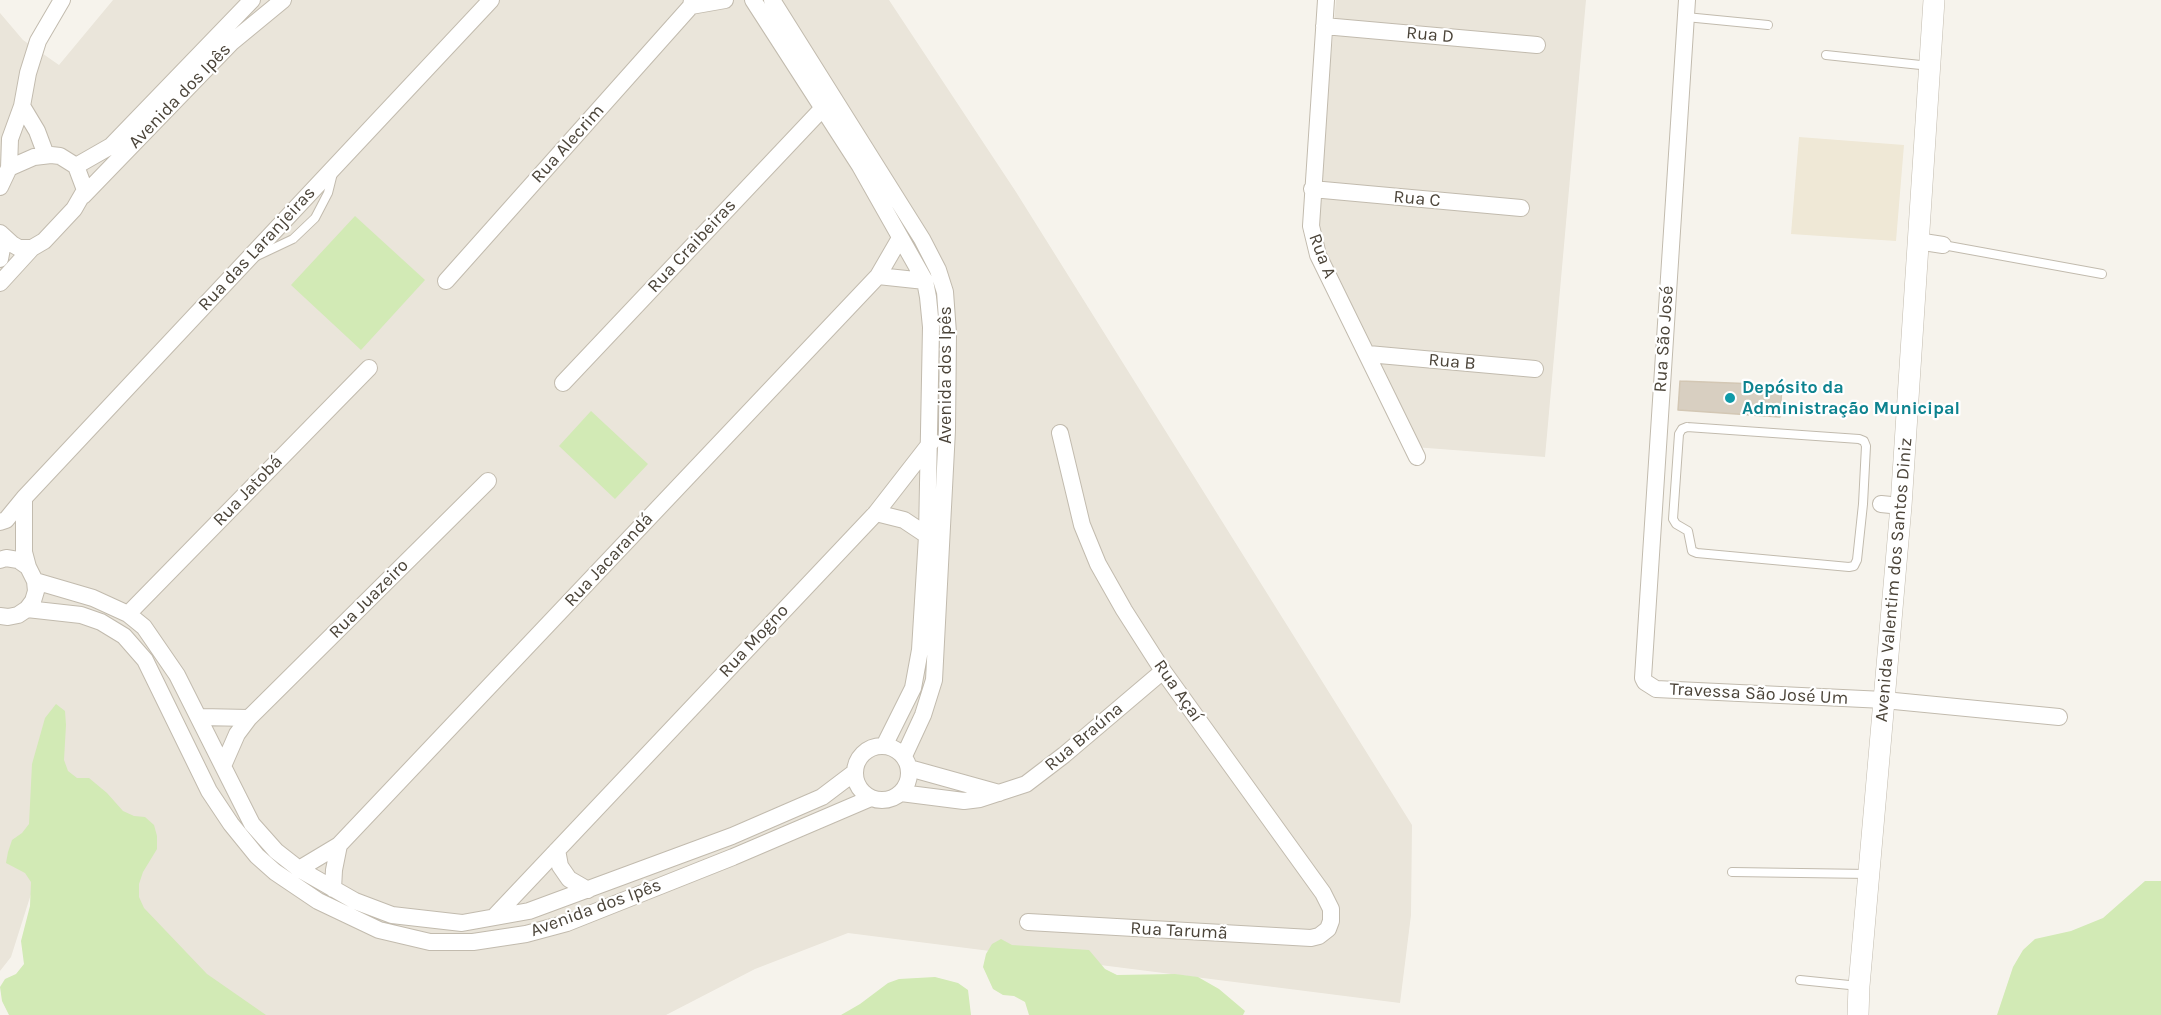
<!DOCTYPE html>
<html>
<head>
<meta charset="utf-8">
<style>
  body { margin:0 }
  canvas { display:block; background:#f6f3ec }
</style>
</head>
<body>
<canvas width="2161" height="1015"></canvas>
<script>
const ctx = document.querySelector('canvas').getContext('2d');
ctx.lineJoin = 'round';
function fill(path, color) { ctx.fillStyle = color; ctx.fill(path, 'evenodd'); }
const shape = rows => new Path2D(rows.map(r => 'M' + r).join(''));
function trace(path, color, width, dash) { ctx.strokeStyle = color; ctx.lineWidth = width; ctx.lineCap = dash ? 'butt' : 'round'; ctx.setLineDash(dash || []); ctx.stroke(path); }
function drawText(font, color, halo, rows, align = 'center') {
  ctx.font = font + ' Karla,sans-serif'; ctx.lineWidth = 4.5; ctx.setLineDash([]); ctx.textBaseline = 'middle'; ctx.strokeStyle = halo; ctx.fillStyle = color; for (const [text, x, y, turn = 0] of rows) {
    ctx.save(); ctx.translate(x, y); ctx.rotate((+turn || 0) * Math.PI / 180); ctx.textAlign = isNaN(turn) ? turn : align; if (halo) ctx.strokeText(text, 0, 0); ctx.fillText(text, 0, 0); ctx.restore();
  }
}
const residential = shape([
  [113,0,889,0,1016,192,1412,825,1411,915,1400,1003,848,933,755,969,666,1015,247,1015,38,872,11,957,0,971,0,13,23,40,59,65],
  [1336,0,1586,0,1545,457,1414,447,1314,251]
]);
const education = shape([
  [1799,137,1904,145,1896,241,1791,234]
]);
const green = shape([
  [355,216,425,280,361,350,291,285],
  [591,411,648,464,615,499,559,446],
  [56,704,65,711,66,725,64,760,68,771,77,778,89,778,107,793,123,811,134,816,145,817,154,825,157,836,157,849,143,872,139,884,139,897,144,908,207,974,266,1015,9,1015,2,1001,0,987,5,979,16,974,24,964,21,941,30,906,31,882,25,873,6,863,8,852,12,840,22,833,29,824,32,764,45,718],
  [2145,881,2161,881,2161,1015,1997,1015,2013,967,2023,950,2035,939,2071,931,2103,918],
  [1001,939,1012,945,1089,950,1105,969,1117,975,1175,974,1198,977,1219,989,1245,1011,1243,1015,1029,1015,1025,1002,1014,996,1003,995,993,989,983,967,986,954,992,944],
  [935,977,958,983,968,990,971,1015,841,1015,860,1004,888,983,899,979]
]);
const building = shape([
  [1680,381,1782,385,1780,417,1678,410,1680,381]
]);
const service = shape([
  [1686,17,1768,25],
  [1826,55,1930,66],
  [1943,245,2102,274],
  [257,256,293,239,315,218,328,193,333,173],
  [1687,427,1859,439,1864,441,1866,446,1863,504,1857,560,1854,566,1849,567,1697,553,1692,551,1688,531,1676,524,1673,519,1679,434,1682,429,1687,427],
  [1732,872,1869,874],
  [1800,980,1859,986]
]);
const minor = shape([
  [753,0,860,166,925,281,928,297,931,327,927,536,920,650,913,688,884,746],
  [772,0,922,239,938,270,945,292,948,333,947,430,934,680,923,715,904,756],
  [1326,0,1311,226,1318,255,1417,457],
  [1687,0,1643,678,1645,682,1656,689,1884,700,2059,717],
  [691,6,725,0],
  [1324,26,1537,45],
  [22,106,37,131,46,155],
  [76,166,111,146,252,0],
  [9,168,10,139,22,106,28,73,38,41,62,0],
  [0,187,9,168,34,157,51,155,60,156,76,166,85,190,74,209,44,241,32,248,19,248,12,244,0,233],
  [1312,189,1521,208],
  [83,196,232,42,283,0],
  [1917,241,1943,245],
  [0,259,4,238],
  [878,276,925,281],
  [446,281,691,6,692,0],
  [0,283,32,248],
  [1368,354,1535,369],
  [563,383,822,109],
  [24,498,24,552,28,567],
  [1881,504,1901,506],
  [876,513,904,520,934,540],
  [0,522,6,520,24,498,491,0],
  [0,560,6,558,18,560,28,567,35,581,36,591,33,601,27,609,18,615,8,617,0,616],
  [35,581,93,598,128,614,144,627,177,675,252,824,276,851,299,869,355,901,392,915,462,923,529,911,732,836,822,797,855,772],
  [27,609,81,615,101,622,124,636,145,660,209,791,231,824,257,856,275,872,318,901,379,930,430,942,473,942,526,934,567,923,733,857,871,798],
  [128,614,369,368],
  [200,717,249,718],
  '855 773a27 27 0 1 1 54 0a27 27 0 1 1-54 0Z',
  [223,766,237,734,249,718,488,481],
  [909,768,999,793],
  [901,793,964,801,980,799,1026,784,1064,755,1163,671],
  [557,850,560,866,569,879,588,890],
  [299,869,339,845,878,276,900,238],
  [333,889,334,870,339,845],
  [494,917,876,513,932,441],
  [1028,922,1311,938,1319,936,1328,929,1331,921,1331,909,1323,893,1163,671,1124,610,1098,564,1082,525,1060,433]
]);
const tertiary = shape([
  [1858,1015,1859,986,1901,506,1934,0]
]);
const markers = [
  [1730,398,6,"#0f9aa8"]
];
const streetNames = [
  ["Rua D",1430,35,5],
  ["Avenida dos Ipês",180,96,-46],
  ["Rua Alecrim",568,144,-48],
  ["Rua C",1417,199,5],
  ["Rua Craibeiras",692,246,-47],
  ["Rua das Laranjeiras",257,249,-47],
  ["Rua A",1322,256,69],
  ["Rua São José",1664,339,-86],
  ["Rua B",1452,362,5],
  ["Avenida dos Ipês",946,375,-90],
  ["Rua Jatobá",248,491,-46],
  ["Rua Jacarandá",609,560,-47],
  ["Avenida Valentim dos Santos Diniz",1894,580,-85],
  ["Rua Juazeiro",369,599,-45],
  ["Rua Mogno",754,641,-47],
  ["Rua Açaí",1178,691,55],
  ["Travessa São José Um",1759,694,3],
  ["Rua Braúna",1084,737,-40],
  ["Avenida dos Ipês",596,908,-20],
  ["Rua Tarumã",1179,931,3]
];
const cultureNames = [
  ["Depósito da",1742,388],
  ["Administração Municipal",1742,409]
];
fill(residential, '#eae5da');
fill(education, '#efe8d6');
fill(green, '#d2eab5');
fill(building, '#d8cfc1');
trace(building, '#d3c7b4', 1.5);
trace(service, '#c2bbae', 10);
trace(minor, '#c2bbae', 18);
trace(tertiary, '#c2bbae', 22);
trace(service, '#fff', 8);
trace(minor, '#fff', 16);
trace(tertiary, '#fff', 21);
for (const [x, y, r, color] of markers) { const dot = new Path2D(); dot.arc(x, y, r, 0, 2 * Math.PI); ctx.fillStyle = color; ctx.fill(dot); trace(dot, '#fff', 2); }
drawText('18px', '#4b4439', '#fff', streetNames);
drawText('bold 18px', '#0d838f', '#fff', cultureNames, 'left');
</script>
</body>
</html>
